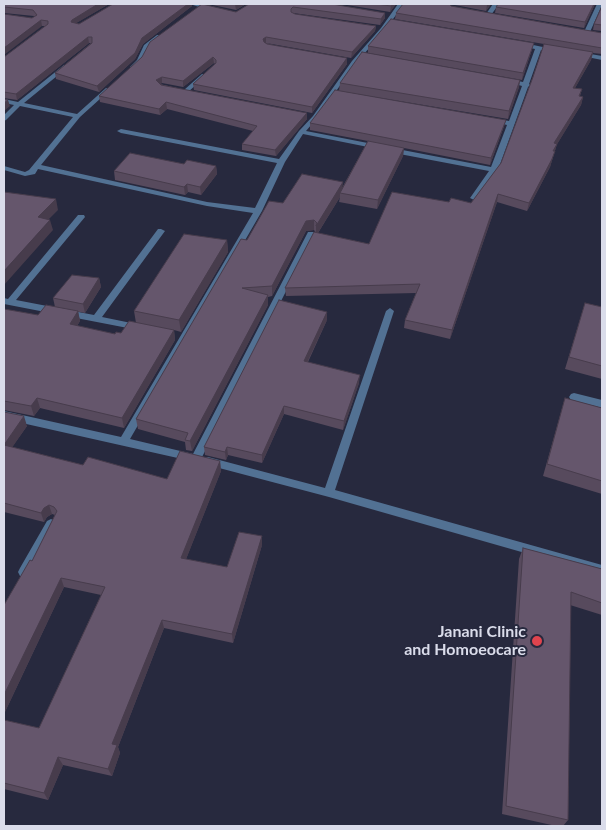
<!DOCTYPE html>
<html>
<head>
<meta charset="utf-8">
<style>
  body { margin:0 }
  #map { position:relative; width:606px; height:830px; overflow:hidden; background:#27293e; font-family:Lato,sans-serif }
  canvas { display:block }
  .frame { position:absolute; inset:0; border:5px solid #dadcea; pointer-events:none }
</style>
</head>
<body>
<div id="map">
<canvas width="606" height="830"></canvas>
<div class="frame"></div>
</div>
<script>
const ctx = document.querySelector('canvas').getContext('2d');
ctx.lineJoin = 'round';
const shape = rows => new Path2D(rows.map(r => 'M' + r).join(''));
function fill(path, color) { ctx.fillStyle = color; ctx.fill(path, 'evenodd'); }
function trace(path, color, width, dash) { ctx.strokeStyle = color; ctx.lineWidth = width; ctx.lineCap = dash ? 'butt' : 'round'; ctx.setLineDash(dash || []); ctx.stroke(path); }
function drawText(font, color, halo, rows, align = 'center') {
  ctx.font = font + ' Lato,sans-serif'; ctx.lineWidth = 4; ctx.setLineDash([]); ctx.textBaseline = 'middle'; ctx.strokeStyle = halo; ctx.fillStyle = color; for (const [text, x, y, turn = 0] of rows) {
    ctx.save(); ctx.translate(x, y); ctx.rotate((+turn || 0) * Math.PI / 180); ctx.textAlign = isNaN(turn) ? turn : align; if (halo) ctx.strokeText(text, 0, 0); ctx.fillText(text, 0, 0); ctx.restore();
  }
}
const minor = shape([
  [190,4,199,4,214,9,211,11,190,4],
  [398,4,404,4,385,30,356,63,317,118,306,131,378,145,382,147,378,149,303,134,285,162,262,211,130,439,193,454,307,234,308,232,314,232,315,234,200,461,191,461,4,419,4,411,121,437,253,213,207,206,38,169,35,174,25,176,4,170,4,166,25,172,29,170,73,117,20,106,6,120,4,121,4,115,14,105,4,103,4,99,18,102,64,65,68,65,68,67,24,103,77,114,106,88,111,89,80,117,41,165,207,202,255,208,277,163,121,133,117,131,121,129,279,159,299,131,313,116,352,61,381,28,398,4],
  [493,4,499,4,491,15,487,15,486,14,493,4],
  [597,4,602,4,602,5,590,32,585,33,584,32,597,4],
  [157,35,162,36,149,47,142,62,134,69,130,69,130,67,137,60,144,45,157,35],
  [519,42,557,50,554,52,541,50,529,84,530,85,528,87,498,170,477,200,474,200,470,198,489,171,389,152,389,148,392,148,491,167,507,125,489,120,492,118,509,121,522,86,505,81,508,79,523,82,535,49,517,45,516,44,519,42],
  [579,52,602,56,602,60,577,55,577,53,579,52],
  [202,74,207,75,188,92,184,92,184,90,202,74],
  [78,215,84,215,85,217,16,300,94,315,158,229,161,229,165,231,102,317,141,325,143,327,141,329,138,330,4,304,4,298,8,299,78,215],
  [390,308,394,311,335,490,602,565,602,575,329,497,204,464,203,461,204,458,208,457,325,488,386,311,390,308],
  [574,393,602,400,602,408,571,400,569,397,571,394,574,393],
  [51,519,55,521,57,524,55,527,28,576,24,577,20,576,18,572,20,568,47,521,51,519]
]);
const wall = shape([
  [4,4,109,4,76,23,79,24,113,4,192,4,192,6,143,44,135,59,99,92,56,79,55,73,91,43,89,43,17,100,4,98,4,57,45,26,42,26,32,18,35,17,34,16,4,13],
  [208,4,246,4,236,10],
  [249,4,385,13,385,18,380,25,293,13,295,14,376,26,375,31,351,58,266,43,347,64,312,113,194,90,193,84,215,64,214,63,183,87,162,83,160,84,307,119,276,156,242,150,242,144,253,131,167,109,160,115,100,102,99,96],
  [341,4,396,4,390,12],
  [454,4,491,4,486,11,455,5],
  [595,4,584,28,495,13,496,7],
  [451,6,602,33,602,54,593,53,591,60,575,88,582,89,580,96,583,97,581,105,557,144,550,167,527,211,497,202,450,339,404,328,405,320,416,293,286,296,285,288,316,233,314,230,306,231,272,296,268,297,268,305,192,451,186,450,185,442,138,429,136,419,247,240,283,203,342,188,368,141,310,130,310,123,506,120,504,126,490,165,404,148,403,156,377,209,339,202,340,197,318,233,369,244,449,202,471,203,501,163,533,77,544,44,395,19,396,13],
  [602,6,602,31,593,30,594,24],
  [368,46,532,49,522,80,368,53],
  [520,80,519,87,508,119,339,91,340,83],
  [184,164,216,166,217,174,201,195,188,192,185,195,115,180,114,171],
  [227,240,228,252,181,332,174,330,175,340,124,428,40,408,34,416,4,410,4,309,38,315,78,311,80,321,77,326,115,334,121,333,136,323,134,311],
  [99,278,101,287,85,313,55,307,53,298],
  [585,303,602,307,602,379,565,369],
  [327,320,308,362,359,383,343,430,284,414,262,463,228,455,226,460,205,455,204,447],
  [565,398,602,408,602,494,543,476],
  [4,412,27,426,12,447,83,465,167,479,220,461,221,471,186,559,227,567,262,545,233,643,164,628,118,747,120,753,112,776,63,765,48,800,4,789,4,720,39,728,101,595,64,587,4,714,4,605,32,561,55,515,52,514,47,517,44,522,4,512],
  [523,548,602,569,602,615,570,605,568,820,563,826,556,826,502,814,519,559]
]);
const shadedWall = shape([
  [98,4,109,4,73,25,71,22,72,20],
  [188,4,192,4,192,6,143,44,135,59,99,92,97,86,142,38],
  [235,4,246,4,236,10],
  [392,4,396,4,390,12,391,6],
  [488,4,491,4,486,11,487,5],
  [594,4,595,4,584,28,585,22],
  [385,13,385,18,380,25,381,19],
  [41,20,42,26,4,55,4,48],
  [376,26,375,31,351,58,352,52],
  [88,37,89,43,17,100,16,94],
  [266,37,266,43,264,45,263,39],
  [534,43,532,49,522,80,523,73],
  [593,52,591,60,571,95,573,88],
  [213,57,214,63,183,87,183,81],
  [347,58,347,64,312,113,312,107],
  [162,77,162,83,157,86,156,80],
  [520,80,519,87,508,119,509,111],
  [583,97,581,105,553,151,554,143],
  [8,100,10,106,4,111,4,103],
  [166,102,167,109,160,115,159,109],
  [307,113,307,119,276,156,275,150],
  [506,120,504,126,490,165,491,158],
  [557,144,550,167,527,211,529,203],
  [404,148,403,156,377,209,378,200],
  [216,166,217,174,201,195,200,187],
  [343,182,342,192,340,193,340,197,316,236,316,226],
  [187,184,188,192,185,195,184,187],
  [498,194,497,202,450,339,452,330],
  [56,199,58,210,41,227,38,217],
  [50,220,53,230,4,285,4,271],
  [314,220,314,230,306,231,272,296,272,286,306,221],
  [227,240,228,252,181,332,179,320],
  [99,278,101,287,85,313,83,304],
  [268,295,268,305,192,451,190,441],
  [78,311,80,321,72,334,70,324],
  [327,312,327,320,304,369,304,361],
  [174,330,175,340,124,428,122,418],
  [360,375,359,383,343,430,344,421],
  [37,398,40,408,34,416,31,406],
  [284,406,284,414,262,463,262,455],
  [24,416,27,426,7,455,4,445],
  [227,447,228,455,226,460,225,452],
  [220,461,221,471,183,567,181,558],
  [49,505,52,514,47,517,44,522,41,513,44,508],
  [262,536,262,545,233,643,232,634],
  [61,578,64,587,4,714,4,695],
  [162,620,164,628,118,747,120,753,112,776,108,769,112,744],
  [58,757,63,765,48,800,44,793]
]);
const building = shape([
  [4,4,98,4,72,20,71,22,79,24,113,4,188,4,142,38,135,53,97,86,55,73,92,43,92,37,88,37,16,94,4,92,4,57,48,24,48,21,41,20,4,48,4,14,32,18,37,15,33,10,4,7,4,4],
  [202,4,236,12,249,4,332,4,385,13,381,19,293,7,291,9,291,12,295,14,376,26,352,52,266,37,263,39,264,42,267,44,347,58,312,107,193,84,216,63,216,60,213,57,183,81,162,77,156,80,161,85,307,113,275,150,242,144,257,126,166,102,159,109,99,96,142,57,150,42,202,4],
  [376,4,392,4,391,6,376,4],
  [403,4,449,4,451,6,602,33,602,48,396,13,403,4],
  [498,4,594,4,585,22,496,7,498,4],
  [602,6,602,25,594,24,602,6],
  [391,19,534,43,523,73,368,46,391,19],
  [544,44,593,52,573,88,582,89,579,96,583,97,554,143,557,144,553,151,555,151,552,159,529,203,498,194,452,330,405,320,420,284,285,288,314,232,369,244,392,192,449,202,451,198,471,203,501,163,533,77,544,44],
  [362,52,520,80,509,111,340,83,362,52],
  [335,90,506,120,491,158,310,123,335,90],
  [4,99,8,100,4,103,4,99],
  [368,141,404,148,378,200,340,193,368,141],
  [130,153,184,164,187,160,216,166,200,187,187,184,184,187,114,171,130,153],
  [302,174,343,182,316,226,317,223,314,220,306,221,272,286,242,288,268,295,190,441,185,440,188,433,136,419,241,239,247,240,269,201,283,203,302,174],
  [4,192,56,199,38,217,50,220,4,271,4,192],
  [184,234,227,240,179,320,134,311,184,234],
  [72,275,99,278,83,304,53,298,72,275],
  [279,300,327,312,304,361,360,375,344,421,284,406,262,455,227,447,225,452,204,447,279,300],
  [585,303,602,307,602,366,569,357,585,303],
  [46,305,78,311,70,324,115,334,116,332,121,333,129,321,174,330,122,418,37,398,31,406,4,401,4,309,38,315,46,305],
  [565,398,602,408,602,481,547,464,565,398],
  [4,412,24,416,4,445,4,412],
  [4,445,83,465,88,457,167,479,180,451,220,461,181,558,227,567,239,532,262,536,232,634,162,620,112,744,117,745,108,769,58,757,44,793,4,783,4,720,39,728,105,587,61,578,4,695,4,605,30,560,32,561,57,511,54,507,49,505,44,508,41,513,4,503,4,445],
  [523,548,602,569,602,603,571,592,568,820,506,806,523,548]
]);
const markers = [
  [537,641,6,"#e0444e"]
];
const nearPoinames = [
  ["Janani Clinic",526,632],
  ["and Homoeocare",526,650]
];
fill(minor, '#527193');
fill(wall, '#574a5d');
fill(shadedWall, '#473c4c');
fill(building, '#65566c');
trace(building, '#473c4c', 1);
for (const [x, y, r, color] of markers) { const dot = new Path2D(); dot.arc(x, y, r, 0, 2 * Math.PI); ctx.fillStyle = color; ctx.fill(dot); trace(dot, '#27293e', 2); }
drawText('bold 16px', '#dadcea', '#27293e', nearPoinames, 'right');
</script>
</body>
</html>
